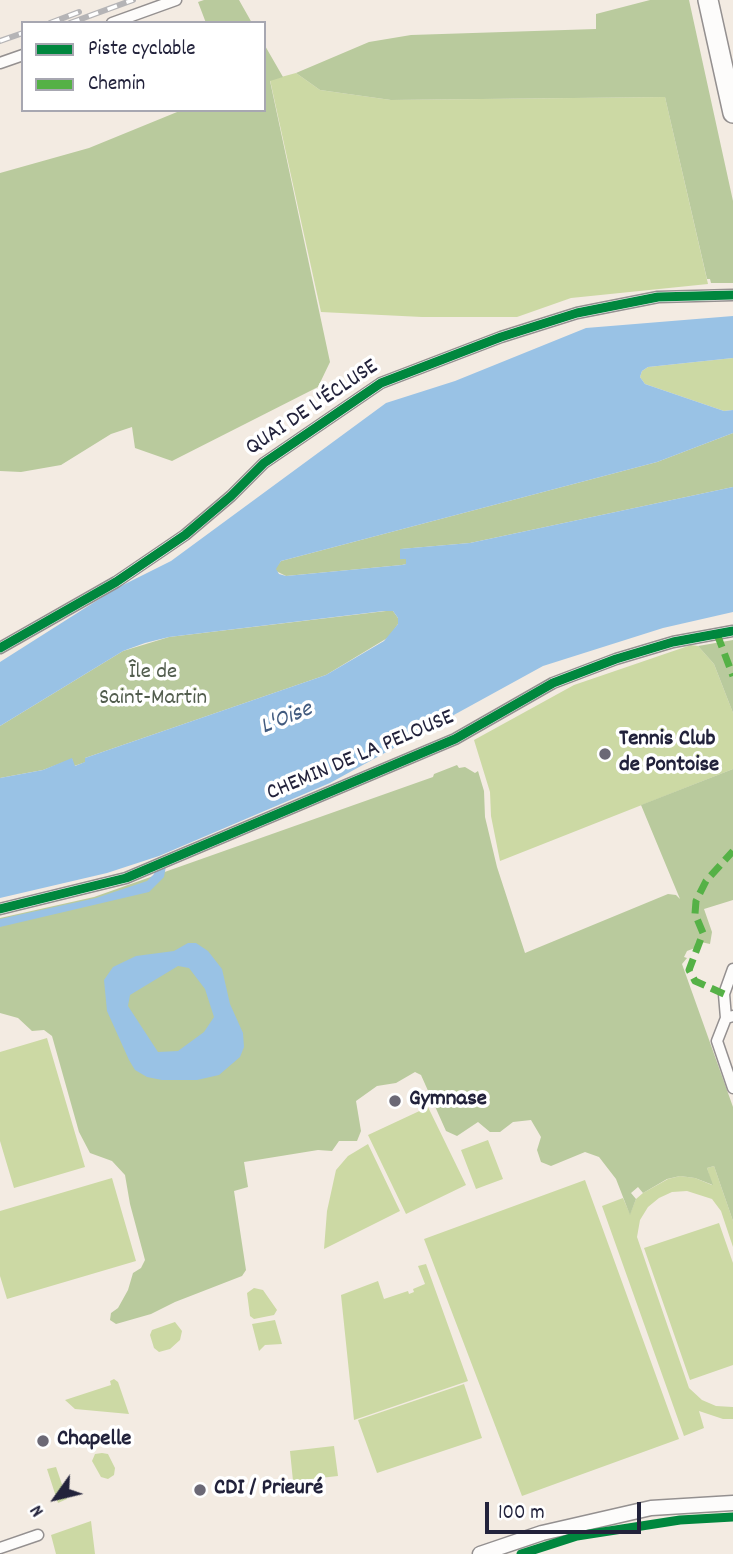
<!DOCTYPE html>
<html>
<head>
<meta charset="utf-8">
<style>
  body { margin:0 }
  #map { position:relative; width:733px; height:1554px; overflow:hidden; background:#f3ebe2; font-family:Dekko,sans-serif }
  canvas { display:block }
  .legend { position:absolute; left:21px; top:21px; width:245px; height:91px; box-sizing:border-box; background:#fff; border:2px solid #a7a7b1; margin:0; padding:9px 12px; list-style:none; font-size:21px; color:#22223b }
  .legend li { display:flex; align-items:center; gap:14px; height:35px }
  .legend b { width:35px; border:2px solid #a7a7b1 }
  .north { position:absolute; left:21px; top:1463px; width:70px; height:70px; -webkit-text-stroke:5px #fff; paint-order:stroke; rotate:236deg; font-size:19px; font-weight:700; line-height:28px; text-align:center; color:#22223b }
  .north::after { content:''; display:block; margin:auto; width:24px; height:32px; background:#22223b; clip-path:polygon(50% 0,100% 100%,50% 72%,0 100%) }
  .scale { position:absolute; left:485px; top:1502px; width:156px; height:32px; box-sizing:border-box; border:4px solid #22223b; border-top:0; padding-left:9px; font-size:21px; line-height:24px; white-space:nowrap; color:#22223b; -webkit-text-stroke:5px #fff; paint-order:stroke }
</style>
</head>
<body>
<div id="map">
<canvas width="733" height="1554"></canvas>
<ul class="legend">
<li><b style="height:9px;background:#00873e"></b>Piste cyclable</li>
<li><b style="height:9px;background:#55b146"></b>Chemin</li>
</ul>
<div class="north">N</div>
<div class="scale">100 m</div>
</div>
<script>
const ctx = document.querySelector('canvas').getContext('2d');
ctx.lineJoin = 'round';
function fill(path, color) { ctx.fillStyle = color; ctx.fill(path, 'evenodd'); }
const shape = rows => new Path2D(rows.map(r => 'M' + r).join(''));
function trace(path, color, width, dash) { ctx.strokeStyle = color; ctx.lineWidth = width; ctx.lineCap = dash ? 'butt' : 'round'; ctx.setLineDash(dash || []); ctx.stroke(path); }
function drawText(font, color, halo, rows, align = 'center') {
  ctx.font = font + ' Dekko,sans-serif'; ctx.lineWidth = 7; ctx.setLineDash([]); ctx.textBaseline = 'middle'; ctx.strokeStyle = halo; ctx.fillStyle = color; for (const [text, x, y, turn = 0] of rows) {
    ctx.save(); ctx.translate(x, y); ctx.rotate((+turn || 0) * Math.PI / 180); ctx.textAlign = isNaN(turn) ? turn : align; if (halo) ctx.strokeText(text, 0, 0); ctx.fillText(text, 0, 0); ctx.restore();
  }
}
const green = shape([
  [296,73,320,90,391,100,665,97,708,284,571,298,517,317,422,317,321,312,270,80],
  [733,358,733,410,724,411,645,384,640,377,642,371,648,367],
  [691,645,698,646,714,664,733,713,733,769,500,861,491,816,490,792,474,740,574,685],
  [47,1038,85,1167,14,1188,0,1141,0,1052],
  [428,1107,466,1185,406,1214,368,1135],
  [488,1140,503,1179,476,1189,461,1150],
  [368,1144,400,1211,324,1249,327,1211,336,1170,348,1156],
  [714,1166,733,1221,733,1247,721,1211,712,1199,687,1191,672,1192,659,1198,648,1207,640,1220,637,1237,689,1388,702,1400,716,1406,733,1407,733,1419,723,1419,699,1411,704,1428,684,1436,602,1206,623,1198,630,1214,636,1199,643,1193,668,1179,680,1176,695,1178,712,1185,707,1168],
  [112,1178,136,1261,7,1299,0,1276,0,1211],
  [585,1180,679,1439,522,1496,424,1239],
  [719,1223,733,1263,733,1365,690,1380,644,1248],
  [426,1264,468,1381,354,1420,341,1295,378,1281,384,1299,408,1291,409,1294,414,1292,413,1289,425,1284,418,1266],
  [254,1288,263,1290,277,1310,274,1315,254,1319,250,1316,247,1293],
  [275,1320,282,1344,265,1345,259,1351,252,1324],
  [175,1322,182,1331,180,1340,170,1349,159,1352,154,1348,150,1335,152,1330],
  [114,1379,118,1382,129,1414,75,1409,65,1400,111,1385,110,1381],
  [464,1384,482,1438,377,1473,358,1420],
  [334,1446,338,1476,293,1481,290,1451],
  [102,1453,108,1454,115,1468,114,1475,108,1479,101,1477,92,1461,95,1454],
  [56,1467,67,1499,58,1503,47,1469],
  [91,1521,95,1554,56,1554,51,1535]
]);
const forest = shape([
  [204,0,239,0,252,23,206,23,198,2],
  [650,0,689,0,733,201,733,283,711,283,710,279,707,279,665,97,391,100,320,90,296,73,369,42,411,35,596,29,596,14],
  [264,44,283,77,270,81,330,362,318,387,172,461,135,448,132,427,111,434,61,465,21,472,0,471,0,173,89,148,182,110,264,110],
  [733,433,733,487,470,543,401,549,400,558,406,559,406,564,402,565,286,576,276,571,276,567,281,561,657,462],
  [386,611,393,611,398,618,398,624,389,637,326,675,85,758,86,762,74,766,72,759,43,770,0,778,0,726,123,651,169,637],
  [733,640,733,713,714,664,698,646],
  [457,765,459,768,465,767,475,773,478,771,484,791,485,817,497,867,525,953,668,894,676,895,680,899,641,805,733,769,733,900,704,909,712,932,710,944,696,941,695,948,687,951,684,957,687,958,682,964,733,1107,733,1221,714,1166,707,1168,713,1185,695,1178,680,1176,667,1179,643,1193,638,1187,631,1193,636,1199,630,1215,616,1179,599,1157,585,1152,551,1166,541,1162,537,1150,541,1137,531,1120,513,1122,500,1132,490,1132,478,1122,457,1136,446,1131,421,1075,415,1072,396,1083,377,1086,356,1101,361,1131,357,1141,339,1141,332,1151,318,1150,244,1162,248,1187,234,1191,246,1270,242,1276,175,1302,151,1314,116,1324,110,1320,111,1313,118,1308,128,1290,133,1273,141,1268,145,1260,130,1204,125,1175,112,1161,90,1153,79,1132,52,1036,44,1030,32,1031,18,1018,0,1013,0,918,94,897,433,777,434,774]
]);
const water = shape([
  [733,316,733,358,648,367,642,371,640,377,645,384,724,411,733,410,733,433,657,462,281,561,276,569,279,574,286,576,402,565,406,564,406,559,400,559,400,549,470,543,733,487,733,612,663,628,543,666,330,783,159,856,107,873,0,898,0,778,43,770,72,758,75,766,85,762,85,758,326,675,384,641,398,624,398,618,393,611,384,611,169,637,145,643,123,651,0,726,0,662,115,589,171,561,386,403,455,381,586,328],
  [166,866,164,877,149,892,0,927,0,919,96,898,147,881,154,874,155,868],
  [188,943,196,943,208,951,222,969,230,1004,243,1033,244,1047,240,1057,219,1075,197,1080,162,1080,147,1077,135,1070,129,1060,107,1011,104,980,113,967,136,956,174,951],
  [178,966,189,968,205,989,214,1017,204,1032,178,1051,158,1052,128,1006,130,995]
]);
const street = shape([
  [112,23,176,0],
  [0,63,23,55],
  [0,648,116,582,185,535,231,496,264,463,381,383,501,337,577,313,658,297,733,295],
  [0,909,126,878,455,739,553,683,616,659,673,642,733,631],
  [733,969,724,994,726,1018,733,1016],
  [726,1018,717,1041,733,1088],
  [0,1548,38,1535]
]);
const secondary = shape([
  [480,1554,542,1533,651,1508,733,1503]
]);
const highway = shape([
  [708,0,733,113]
]);
const rail = shape([
  [50,23,79,12],
  [70,23,133,0],
  [0,41,23,33]
]);
const quiet = shape([
  [717,634,733,676],
  [724,994,695,981,689,970,703,933,695,914,696,901,706,881,733,851]
]);
const cycleway = shape([
  [0,648,116,582,185,535,231,496,264,463,381,383,501,337,577,313,658,297,733,295],
  [0,909,126,878,455,739,553,683,616,659,673,642,733,631],
  [521,1554,577,1536,680,1520,733,1517]
]);
const markers = [
  [605,754,7,"#6b6875"],
  [395,1101,7,"#6b6875"],
  [43,1441,7,"#6b6875"],
  [200,1490,7,"#6b6875"]
];
const streetNames = [
  ["QUAI DE L'ÉCLUSE",313,409,-34],
  ["CHEMIN DE LA PELOUSE",361,757,-23]
];
const parkNames = [
  ["Île de",153,674],
  ["Saint-Martin",153,700]
];
const poiNames = [
  ["Tennis Club",619,741],
  ["de Pontoise",619,767],
  ["Gymnase",409,1101],
  ["Chapelle",57,1441],
  ["CDI / Prieuré",214,1490]
];
const waterNames = [
  ["L'Oise",287,720,-22]
];
fill(green, '#ccd9a4');
fill(forest, '#b9ca9d');
fill(water, '#99c2e5');
trace(street, '#949090', 13);
trace(secondary, '#949090', 17);
trace(highway, '#949090', 22);
trace(street, '#fdfcfb', 10);
trace(secondary, '#fdfcfb', 14);
trace(highway, '#fdfcfb', 19);
trace(rail, '#b5b4b6', 6);
trace(rail, '#fff', 3.5, [10]);
trace(quiet, '#55b146', 7, [14, 7]);
trace(cycleway, '#00873e', 9);
for (const [x, y, r, color] of markers) { const dot = new Path2D(); dot.arc(x, y, r, 0, 2 * Math.PI); ctx.fillStyle = color; ctx.fill(dot); trace(dot, '#fff', 2.5); }
drawText('23px', '#22223b', '#fff', streetNames);
drawText('23px', '#525d4e', '#fff', parkNames);
drawText('bold 23px', '#22223b', '#fff', poiNames, 'left');
drawText('italic 24px', '#425b7f', '#fff', waterNames);
</script>
</body>
</html>
